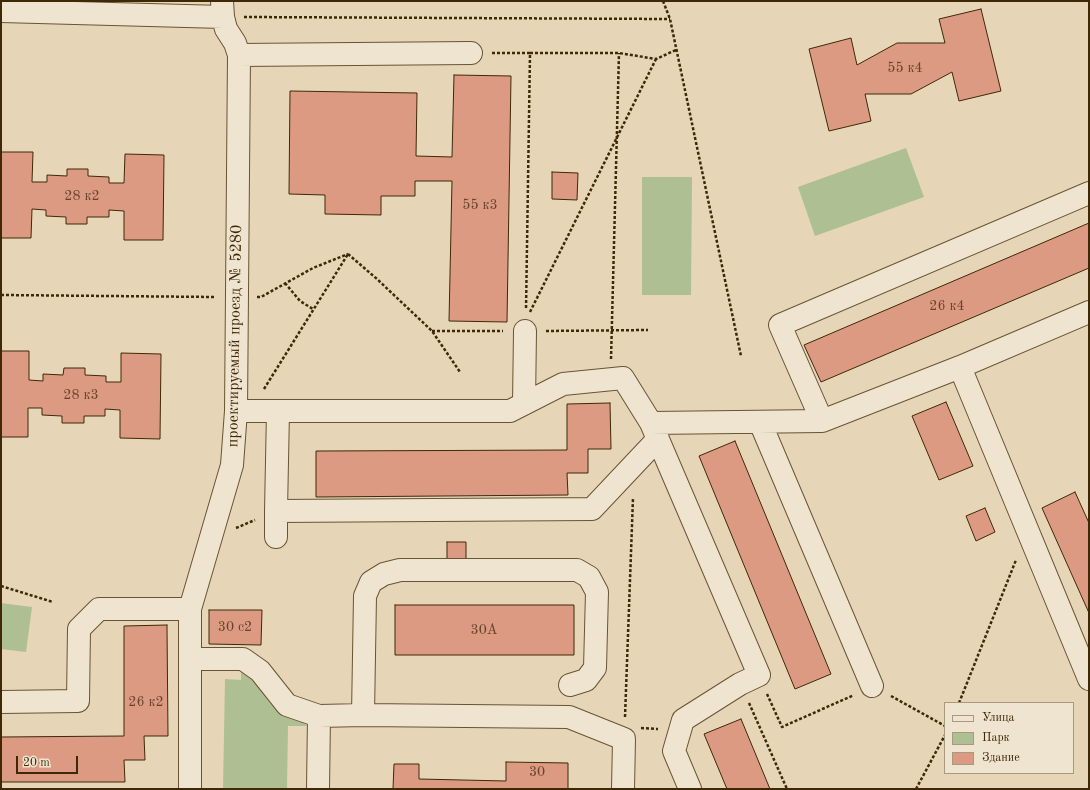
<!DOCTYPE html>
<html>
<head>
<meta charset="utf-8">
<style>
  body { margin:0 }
  #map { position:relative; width:1090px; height:790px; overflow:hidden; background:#e6d6b7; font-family:"Old Standard TT",serif }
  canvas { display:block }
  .frame { position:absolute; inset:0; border:2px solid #3e2805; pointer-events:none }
  .legend { position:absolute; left:944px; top:702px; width:130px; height:72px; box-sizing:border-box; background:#efe4d0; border:1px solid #a8997f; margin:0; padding:5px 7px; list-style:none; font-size:12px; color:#3e2805 }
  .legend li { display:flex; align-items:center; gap:8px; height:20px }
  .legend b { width:20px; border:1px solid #a8997f }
  .scale { position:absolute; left:16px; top:756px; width:62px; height:18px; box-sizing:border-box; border:2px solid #3e2805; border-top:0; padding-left:5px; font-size:12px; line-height:14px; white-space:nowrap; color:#3e2805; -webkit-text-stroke:3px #efe4d0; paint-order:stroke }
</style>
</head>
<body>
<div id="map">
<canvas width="1090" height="790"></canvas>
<div class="frame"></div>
<ul class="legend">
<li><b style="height:5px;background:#efe4d0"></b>Улица</li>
<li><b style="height:11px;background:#aebf94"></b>Парк</li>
<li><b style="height:11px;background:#dc9a82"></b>Здание</li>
</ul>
<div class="scale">20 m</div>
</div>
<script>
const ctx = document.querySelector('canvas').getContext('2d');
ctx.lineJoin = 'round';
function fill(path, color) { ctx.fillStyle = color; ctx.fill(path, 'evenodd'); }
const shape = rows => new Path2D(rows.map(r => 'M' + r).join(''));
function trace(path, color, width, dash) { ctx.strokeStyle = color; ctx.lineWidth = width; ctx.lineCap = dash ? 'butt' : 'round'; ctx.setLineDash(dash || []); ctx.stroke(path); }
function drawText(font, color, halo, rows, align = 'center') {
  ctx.font = font + ' "Old Standard TT",serif'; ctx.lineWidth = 3; ctx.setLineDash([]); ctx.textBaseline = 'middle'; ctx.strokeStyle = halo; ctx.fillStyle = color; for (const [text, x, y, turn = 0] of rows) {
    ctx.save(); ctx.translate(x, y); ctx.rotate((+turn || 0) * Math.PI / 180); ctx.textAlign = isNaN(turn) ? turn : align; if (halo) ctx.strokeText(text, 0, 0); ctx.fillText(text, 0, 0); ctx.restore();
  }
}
const green = shape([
  [906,148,924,197,815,236,798,187],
  [642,177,692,177,691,295,642,295],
  [1,603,32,607,26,652,1,649],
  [241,670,249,670,269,702,285,715,301,719,307,726,288,726,287,789,223,789,225,679,241,680]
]);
const building = shape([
  [981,9,1001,91,959,101,952,72,911,94,865,94,871,121,829,131,809,49,851,38,857,65,897,43,945,43,939,19,981,9],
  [454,75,511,76,507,322,449,321,452,181,415,181,415,196,381,196,381,215,325,214,325,195,289,194,290,91,417,93,416,156,452,157,454,75],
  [1,152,33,152,32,182,47,182,47,175,67,176,67,169,88,169,88,176,109,177,109,183,124,183,125,154,164,155,163,240,124,240,124,211,109,210,109,217,87,217,87,224,66,224,66,217,46,216,46,210,32,209,31,238,1,238,1,152],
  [552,172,578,173,577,200,552,199,552,172],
  [1089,223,1089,268,821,382,804,345,1089,223],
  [1,351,29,351,29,380,43,381,43,374,63,375,64,368,85,368,85,375,106,376,106,382,121,382,121,353,161,354,160,439,120,438,120,410,105,409,105,416,84,416,84,423,62,423,62,416,42,415,42,408,28,408,28,437,1,437,1,351],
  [946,402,973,466,939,480,912,416,946,402],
  [610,403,611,449,588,449,588,473,567,473,568,495,316,497,316,451,567,450,567,404,610,403],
  [735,441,831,674,795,689,699,456,735,441],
  [1075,492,1089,523,1089,613,1042,508,1075,492],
  [985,508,995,532,976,541,966,516,985,508],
  [447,542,466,542,466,563,447,563,447,542],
  [395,605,574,605,574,655,395,655,395,605],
  [209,610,262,610,261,645,209,644,209,610],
  [167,625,168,736,144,736,145,760,124,760,125,782,1,782,1,737,124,736,124,626,167,625],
  [741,719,770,789,727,789,704,734,741,719],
  [506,762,568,763,568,789,393,789,394,764,419,764,419,779,506,781,506,762]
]);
const path = shape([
  [663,1,670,19,741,356],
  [244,17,670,19],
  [492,53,530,53,526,310],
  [530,53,619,53,656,59,676,50],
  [348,254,377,279,432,331,460,372],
  [285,283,300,301,313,309],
  [1,295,216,297],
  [257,297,261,297,313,268,348,254],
  [530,312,656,59],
  [432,331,503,331],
  [546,331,648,330],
  [611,359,619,53],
  [264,389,348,254],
  [236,528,255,520],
  [1,586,53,602],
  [767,694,782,727,854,695],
  [891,696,945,726],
  [749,703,787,789],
  [959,703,1016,560],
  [625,717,633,498],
  [641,728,658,729],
  [916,789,945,735]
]);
const minor = shape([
  [1,11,223,17],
  [239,55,471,53],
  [960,367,1089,679],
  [524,404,525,331],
  [236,411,510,411,563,384,623,378,651,423,759,675,740,684,683,720,674,751,690,789],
  [278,411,276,511,592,509,658,439],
  [822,421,780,325,1089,193],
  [760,422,872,686],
  [651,423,822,421,960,367,1089,312],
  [276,511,276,537],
  [191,659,243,659,260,671,287,705,319,716,318,789],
  [1,702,78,701,79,629,99,609,190,609],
  [363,715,569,717,624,739,623,789],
  [319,716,363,715,365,596,371,582,384,574,400,570,577,570,589,577,597,592,595,668,586,680,570,685],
  [190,789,190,609,232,465,236,411,239,55,235,43,226,29,223,17,222,1]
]);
const numberNames = [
  ["55 к4",905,68],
  ["28 к2",82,196],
  ["55 к3",480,205],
  ["26 к4",947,306],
  ["28 к3",81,395],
  ["30 с2",235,627],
  ["30А",484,630],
  ["26 к2",146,702],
  ["30",537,772]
];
const streetNames = [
  ["проектируемый проезд № 5280",235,336,-89]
];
fill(green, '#aebf94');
fill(building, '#dc9a82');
trace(building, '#3e2805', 1);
trace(minor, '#685432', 24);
trace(path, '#3e2805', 2.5, [3, 2]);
trace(minor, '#efe4d0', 22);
drawText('14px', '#664424', null, numberNames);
drawText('16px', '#3e2805', '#efe4d0', streetNames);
</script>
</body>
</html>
